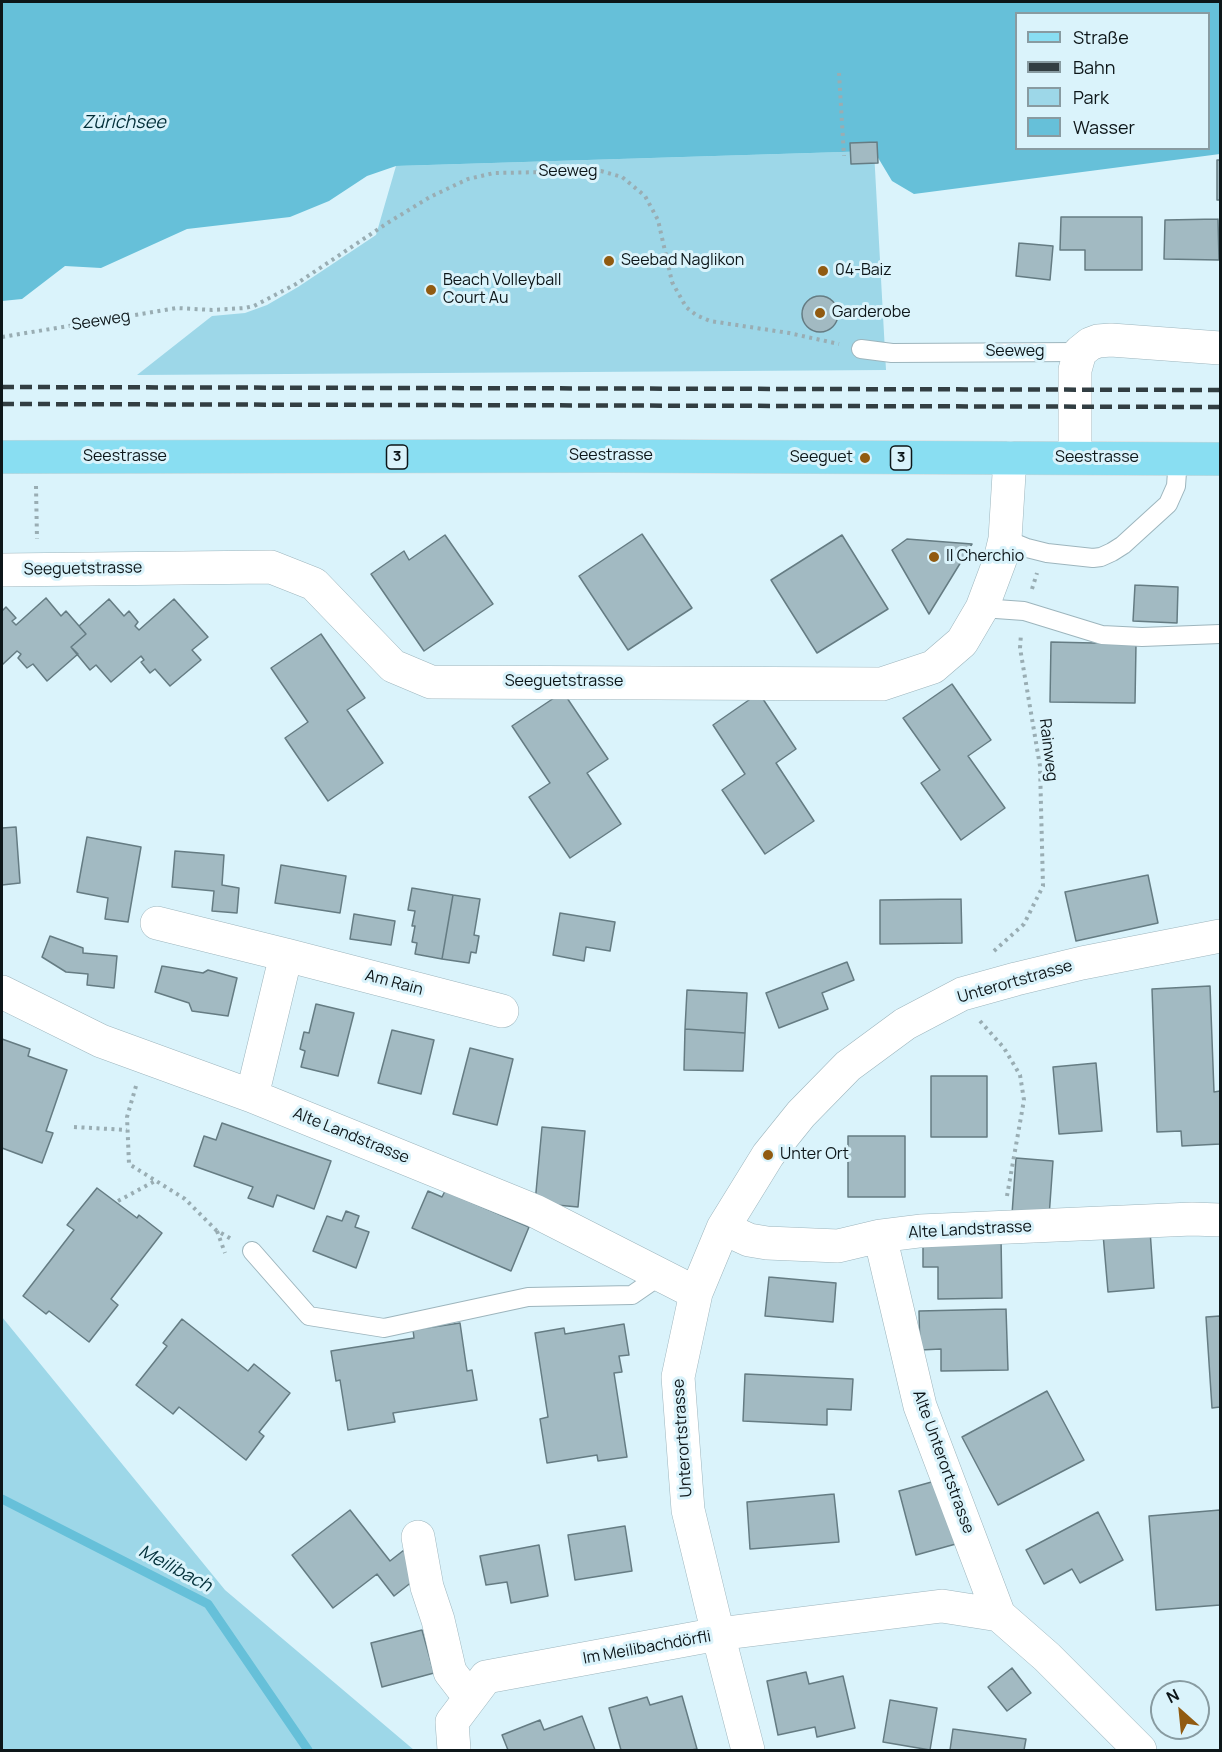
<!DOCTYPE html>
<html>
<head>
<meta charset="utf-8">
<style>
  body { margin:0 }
  #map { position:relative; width:1222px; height:1752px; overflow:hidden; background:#daf3fb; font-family:Manrope,sans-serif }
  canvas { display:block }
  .frame { position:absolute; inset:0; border:3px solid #0d1619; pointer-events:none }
  .legend { position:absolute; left:1015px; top:12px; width:195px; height:138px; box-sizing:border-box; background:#daf3fb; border:2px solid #889ba1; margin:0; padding:8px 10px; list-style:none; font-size:18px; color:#0d1619 }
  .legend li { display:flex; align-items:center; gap:12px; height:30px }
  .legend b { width:30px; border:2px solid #889ba1 }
  .north { position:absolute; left:1150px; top:1680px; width:60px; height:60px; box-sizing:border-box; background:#daf3fb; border:2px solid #889ba1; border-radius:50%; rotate:333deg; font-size:16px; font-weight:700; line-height:24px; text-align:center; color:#0d1619 }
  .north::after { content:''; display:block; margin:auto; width:21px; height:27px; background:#915b11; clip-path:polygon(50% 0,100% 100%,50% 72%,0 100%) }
</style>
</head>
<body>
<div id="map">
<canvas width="1222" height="1752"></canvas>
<div class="frame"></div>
<ul class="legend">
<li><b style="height:8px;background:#89def2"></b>Straße</li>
<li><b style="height:8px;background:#323e42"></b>Bahn</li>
<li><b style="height:16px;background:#9dd7e8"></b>Park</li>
<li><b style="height:16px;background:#66c0d9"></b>Wasser</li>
</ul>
<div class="north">N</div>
</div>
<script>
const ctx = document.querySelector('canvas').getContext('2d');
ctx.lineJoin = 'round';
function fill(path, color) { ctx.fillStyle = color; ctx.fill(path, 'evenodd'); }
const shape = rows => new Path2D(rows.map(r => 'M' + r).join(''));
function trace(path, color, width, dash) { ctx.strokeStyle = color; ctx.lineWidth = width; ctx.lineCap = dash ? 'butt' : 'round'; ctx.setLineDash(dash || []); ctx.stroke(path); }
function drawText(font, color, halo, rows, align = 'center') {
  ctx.font = font + ' Manrope,sans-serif'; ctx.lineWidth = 6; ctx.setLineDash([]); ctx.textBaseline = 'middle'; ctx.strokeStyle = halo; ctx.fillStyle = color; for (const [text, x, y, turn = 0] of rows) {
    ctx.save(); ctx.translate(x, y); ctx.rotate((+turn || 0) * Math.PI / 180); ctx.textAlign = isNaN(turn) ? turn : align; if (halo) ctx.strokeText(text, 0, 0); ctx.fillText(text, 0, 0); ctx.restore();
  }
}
const green = shape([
  [874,151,886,370,137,375,212,316,245,313,267,305,298,287,376,235,396,166],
  [2,1317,225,1590,414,1750,2,1750]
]);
const water = shape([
  [2,2,1220,2,1220,154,914,194,892,181,874,151,396,166,367,176,329,201,290,217,187,229,101,268,65,266,22,299,2,301],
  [1016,14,1208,14,1208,148,1016,148]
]);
const stream = shape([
  [2,1499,208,1604,308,1750]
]);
const building = shape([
  [877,142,878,163,851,164,850,143,877,142],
  [1217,160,1220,160,1220,200,1217,200,1217,160],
  [1061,217,1142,217,1142,270,1085,270,1085,250,1060,250,1061,217],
  [1218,219,1219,260,1164,259,1165,220,1218,219],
  [1019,243,1053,246,1050,280,1016,276,1019,243],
  '802 314a18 18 0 1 1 36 0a18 18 0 1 1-36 0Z',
  [642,534,692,608,628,650,579,576,642,534],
  [445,535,493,604,424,651,371,574,404,551,409,560,445,535],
  [842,535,888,609,817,653,771,580,842,535],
  [907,539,972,544,929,614,892,550,907,539],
  [1135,585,1178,587,1177,623,1133,621,1135,585],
  [46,598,61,616,66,611,86,634,71,647,78,654,47,681,33,664,27,668,18,658,21,654,17,651,2,665,2,611,6,607,16,618,12,621,16,625,46,598],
  [109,599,124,616,129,611,138,622,135,626,139,630,174,599,208,637,192,650,201,660,170,686,155,669,150,673,141,662,144,660,141,656,111,682,96,665,90,670,71,647,86,634,79,626,109,599],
  [321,634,365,698,347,710,383,763,328,801,285,738,308,722,271,668,321,634],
  [1051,642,1136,644,1135,703,1050,702,1051,642],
  [952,684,991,740,968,756,1005,808,961,840,921,783,940,770,903,718,952,684],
  [563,692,608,759,587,773,621,824,570,858,529,797,550,783,512,726,563,692],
  [759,693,796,749,776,763,814,821,765,854,722,790,745,774,713,725,759,693],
  [16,827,20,883,2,885,2,828,16,827],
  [87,837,141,847,128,922,105,919,108,898,77,892,87,837],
  [175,851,224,855,222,885,239,888,237,913,212,911,214,891,172,887,175,851],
  [281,865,346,876,340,913,275,903,281,865],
  [1148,875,1158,923,1076,941,1065,892,1148,875],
  [412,888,453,895,442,959,415,954,417,943,412,942,415,926,412,926,415,911,408,910,412,888],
  [453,895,480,899,474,935,479,936,476,953,471,952,469,963,442,959,453,895],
  [961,899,962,943,880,944,880,900,961,899],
  [560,913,615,922,610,951,586,947,584,961,553,955,560,913],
  [354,914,395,921,391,945,350,939,354,914],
  [50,936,83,948,83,953,117,956,114,988,87,985,88,974,66,972,42,957,50,936],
  [847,962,854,980,822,993,828,1009,779,1028,766,993,847,962],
  [162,966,203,973,208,970,237,978,228,1016,192,1011,189,1003,155,992,162,966],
  [1210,986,1214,1092,1220,1091,1220,1144,1182,1146,1181,1131,1157,1132,1152,989,1210,986],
  [687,990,747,993,745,1033,685,1029,687,990],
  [316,1004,354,1013,338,1076,301,1067,305,1051,300,1049,304,1032,309,1033,316,1004],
  [685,1029,745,1033,743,1071,684,1070,685,1029],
  [392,1030,434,1040,421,1094,378,1083,392,1030],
  [2,1039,30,1049,28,1056,67,1070,46,1131,53,1133,42,1163,2,1148,2,1039],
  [470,1048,513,1059,497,1125,453,1114,470,1048],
  [1096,1063,1102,1131,1059,1134,1053,1067,1096,1063],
  [931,1076,987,1076,987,1137,931,1137,931,1076],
  [222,1123,331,1161,314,1209,277,1195,273,1207,248,1198,253,1187,194,1166,204,1136,216,1140,222,1123],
  [542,1127,585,1131,578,1207,535,1203,542,1127],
  [848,1136,905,1136,905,1197,848,1197,848,1136],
  [1016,1158,1053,1161,1049,1217,1012,1214,1016,1158],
  [97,1188,137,1218,139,1215,162,1233,111,1299,118,1305,89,1342,49,1311,46,1314,23,1296,74,1230,67,1225,97,1188],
  [428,1191,442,1197,445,1191,529,1227,511,1271,412,1228,428,1191],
  [346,1211,359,1216,355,1227,369,1232,356,1268,313,1251,327,1216,342,1221,346,1211],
  [1150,1230,1154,1288,1108,1292,1103,1234,1150,1230],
  [1001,1237,1002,1298,938,1299,938,1267,923,1267,923,1241,1001,1237],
  [769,1277,836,1283,833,1322,765,1316,769,1277],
  [1006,1309,1008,1370,941,1371,941,1349,920,1350,919,1311,1006,1309],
  [1220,1316,1220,1407,1212,1408,1206,1317,1220,1316],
  [182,1319,248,1371,254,1364,290,1393,259,1432,264,1436,246,1460,179,1407,173,1414,136,1385,167,1346,163,1343,182,1319],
  [460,1323,467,1371,472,1370,477,1400,393,1413,395,1422,348,1430,340,1380,336,1381,331,1351,414,1338,413,1330,460,1323],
  [624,1324,629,1355,619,1356,622,1372,614,1373,627,1457,598,1461,597,1455,547,1463,540,1419,548,1417,535,1333,564,1328,565,1334,624,1324],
  [745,1374,853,1379,851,1410,827,1409,827,1425,743,1421,745,1374],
  [1047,1391,1084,1460,998,1505,962,1437,1047,1391],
  [946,1478,963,1542,916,1555,899,1491,946,1478],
  [834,1494,839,1542,750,1549,747,1502,834,1494],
  [350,1510,390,1561,404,1550,422,1574,394,1596,377,1574,333,1608,292,1555,350,1510],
  [1220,1510,1220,1605,1156,1610,1149,1516,1220,1510],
  [1098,1512,1123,1560,1080,1583,1072,1569,1044,1584,1026,1550,1098,1512],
  [625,1526,632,1571,575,1580,568,1535,625,1526],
  [539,1545,548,1596,511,1603,507,1582,486,1585,480,1556,539,1545],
  [422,1630,434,1673,382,1687,371,1643,422,1630],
  [1012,1668,1031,1693,1007,1711,988,1687,1012,1668],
  [806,1672,809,1684,843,1676,855,1728,817,1737,815,1727,778,1735,767,1681,806,1672],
  [682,1696,697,1749,691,1750,621,1750,609,1708,647,1697,650,1705,682,1696],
  [890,1700,937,1708,930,1750,883,1742,890,1700],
  [582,1716,595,1750,508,1750,502,1735,540,1720,544,1730,582,1716],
  [953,1729,1026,1739,1024,1750,950,1750,953,1729]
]);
const path = shape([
  [839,73,844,156],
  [2,337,177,308,212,310,245,308,254,306,296,284,389,222,430,197,468,179,494,173,601,171,622,177,645,196,658,220,672,282,686,307,696,315,710,321,789,333,839,344],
  [36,486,37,539],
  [1032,589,1037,573],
  [994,951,1024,924,1043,886,1040,766,1020,648,1021,634],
  [980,1021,1004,1048,1020,1075,1024,1100,1007,1196],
  [136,1086,127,1117,129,1164,185,1199,216,1230,233,1240],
  [74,1127,127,1130],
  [118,1201,155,1181],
  [217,1231,225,1253]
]);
const service = shape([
  [861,349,892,353,1080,352],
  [1005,539,1027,548,1047,553,1093,558,1101,557,1112,552,1123,545,1168,504,1176,486,1178,458],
  [982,608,1024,611,1102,635,1142,637,1220,634],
  [252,1251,309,1316,384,1328,528,1297,632,1295,661,1275]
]);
const minor = shape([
  [1075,457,1075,370,1080,352,1090,344,1098,341,1111,340,1220,348],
  [2,570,271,567,314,584,393,666,431,682,882,684,933,667,962,642,982,608,1000,560,1005,539,1010,458],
  [157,923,286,955],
  [2,992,101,1041,252,1096,535,1211,696,1293],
  [252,1096,286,955,502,1011],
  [723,1228,749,1240,767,1243,838,1246,880,1236,920,1231,1192,1219,1220,1220],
  [880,1236,920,1406,999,1615],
  [418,1537,427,1587,438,1620,450,1672,470,1698],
  [454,1750,452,1722,486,1677,718,1634,748,1750],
  [1140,1750,1047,1657,999,1615,942,1606,718,1634,688,1510,678,1377,696,1293,723,1228,768,1155,801,1114,848,1066,905,1024,962,994,1016,979,1082,963,1220,936]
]);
const primary = shape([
  [2,457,607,456,1220,459]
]);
const rail = shape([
  [2,387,1220,390],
  [2,404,1220,407]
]);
const markers = [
  [609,261,6,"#915b11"],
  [823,271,6,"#915b11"],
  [431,290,6,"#915b11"],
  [820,313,6,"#915b11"],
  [865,458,6,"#915b11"],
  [934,557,6,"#915b11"],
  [768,1155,6,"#915b11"]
];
const shields = [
  [397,457,21],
  [901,458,21]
];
const shieldNames = [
  ["3",397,457],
  ["3",901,458]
];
const streetNames = [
  ["Seeweg",568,172],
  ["Seeweg",101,321,-9],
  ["Seeweg",1015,352],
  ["Seestrasse",611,456],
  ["Seestrasse",125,457],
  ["Seestrasse",1097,458],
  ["Seeguetstrasse",83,569,-1],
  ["Seeguetstrasse",564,682],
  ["Rainweg",1048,750,83],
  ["Unterortstrasse",1015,982,-16],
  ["Am Rain",394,983,15],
  ["Alte Landstrasse",351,1136,22],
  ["Alte Landstrasse",970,1230,-3],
  ["Unterortstrasse",683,1438,-94],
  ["Alte Unterortstrasse",943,1462,70],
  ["Im Meilibachdörfli",647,1648,-10]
];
const poiNames = [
  ["Seebad Naglikon",621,261],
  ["04-Baiz",835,271],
  ["Beach Volleyball",443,281],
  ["Court Au",443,299],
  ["Garderobe",832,313],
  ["Seeguet",853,458,"right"],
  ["Il Cherchio",946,557],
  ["Unter Ort",780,1155]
];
const waterNames = [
  ["Zürichsee",124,123],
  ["Meilibach",175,1569,28]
];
fill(green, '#9dd7e8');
fill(water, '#66c0d9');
trace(stream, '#66c0d9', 9);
fill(building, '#a2bac2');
trace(building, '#657c83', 1.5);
trace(service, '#9db5bd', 20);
trace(minor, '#9db5bd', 34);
trace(primary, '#d3d5d6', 34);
trace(path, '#99adb3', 4, [3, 4.5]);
trace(service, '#fff', 18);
trace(minor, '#fff', 33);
trace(primary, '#89def2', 33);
trace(rail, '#323e42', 4.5, [12, 6]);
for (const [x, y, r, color] of markers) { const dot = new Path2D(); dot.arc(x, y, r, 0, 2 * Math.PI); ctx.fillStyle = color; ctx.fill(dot); trace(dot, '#daf3fb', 2); }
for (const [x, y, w] of shields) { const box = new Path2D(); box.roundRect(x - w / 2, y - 12, w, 24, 4.5); ctx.fillStyle = '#daf3fb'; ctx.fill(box); trace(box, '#0d1619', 1.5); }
drawText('bold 15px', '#0d1619', null, shieldNames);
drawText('16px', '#0d1619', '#daf3fb', streetNames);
drawText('16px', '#0d1619', '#daf3fb', poiNames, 'left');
drawText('italic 18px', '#022f39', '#daf3fb', waterNames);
</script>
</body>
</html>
